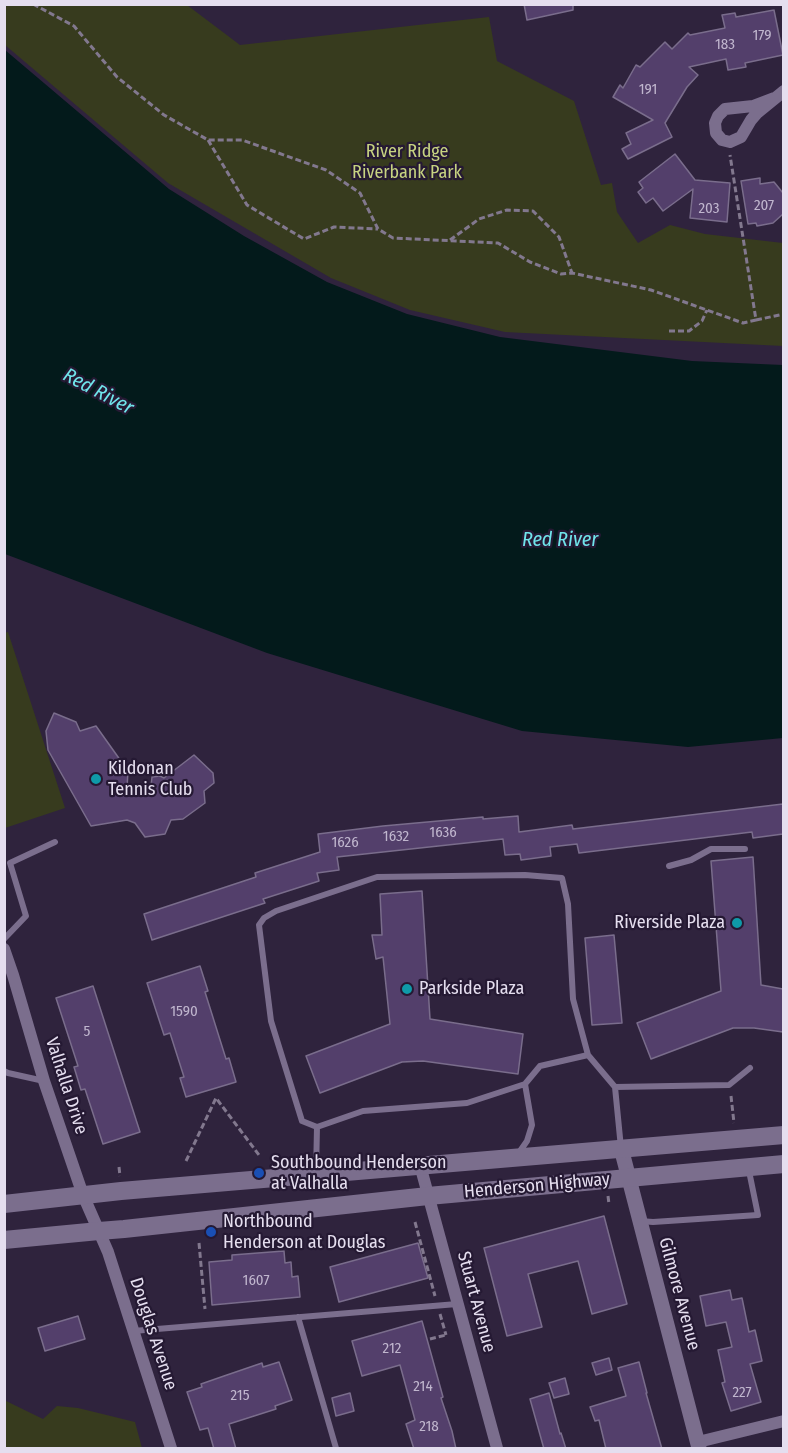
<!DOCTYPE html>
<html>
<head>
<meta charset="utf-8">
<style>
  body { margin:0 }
  #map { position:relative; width:788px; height:1453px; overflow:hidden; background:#2f233d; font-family:"Fira Sans Condensed",sans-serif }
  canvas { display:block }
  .frame { position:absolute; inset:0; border:6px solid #e5deef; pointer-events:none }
</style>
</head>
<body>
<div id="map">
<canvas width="788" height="1453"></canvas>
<div class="frame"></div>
</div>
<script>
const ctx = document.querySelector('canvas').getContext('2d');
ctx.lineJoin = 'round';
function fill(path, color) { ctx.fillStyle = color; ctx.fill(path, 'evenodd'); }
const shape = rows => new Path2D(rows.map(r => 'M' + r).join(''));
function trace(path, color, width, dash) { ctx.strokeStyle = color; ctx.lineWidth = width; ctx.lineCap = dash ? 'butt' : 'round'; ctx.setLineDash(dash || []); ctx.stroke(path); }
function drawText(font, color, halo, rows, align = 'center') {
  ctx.font = font + ' "Fira Sans Condensed",sans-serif'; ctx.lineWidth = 4.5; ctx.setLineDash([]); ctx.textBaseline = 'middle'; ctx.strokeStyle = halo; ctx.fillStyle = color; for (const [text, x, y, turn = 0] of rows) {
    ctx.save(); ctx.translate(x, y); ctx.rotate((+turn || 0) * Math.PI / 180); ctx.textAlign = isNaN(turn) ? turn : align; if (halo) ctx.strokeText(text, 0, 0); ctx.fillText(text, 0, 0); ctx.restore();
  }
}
const green = shape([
  [5,4,187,5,240,45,489,17,497,61,574,101,601,185,612,183,617,212,638,243,670,225,705,234,783,243,783,346,505,332,410,310,331,278,168,183,5,45],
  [8,632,65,808,5,828,4,633],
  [4,1400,43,1419,57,1406,78,1408,135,1422,142,1448,5,1448]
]);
const water = shape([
  [5,50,169,189,244,236,327,282,407,314,500,337,692,361,783,365,783,738,688,747,522,731,267,653,5,554]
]);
const building = shape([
  [524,4,573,4,573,10,527,20,524,4],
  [774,10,783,55,745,63,746,67,728,70,726,59,689,67,698,75,687,87,665,123,672,137,628,159,622,149,631,144,626,133,653,120,613,97,620,85,623,88,636,65,640,67,665,42,672,49,688,33,690,35,725,28,722,15,735,13,736,17,774,10],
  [675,154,695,180,730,183,727,222,690,218,693,189,663,211,653,198,646,203,638,192,643,188,639,182,675,154],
  [760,178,760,184,774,182,783,193,783,214,773,223,757,226,756,223,748,224,741,181,760,178],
  [54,713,76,722,80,731,96,726,128,771,127,788,142,794,151,786,152,777,160,776,164,778,194,755,213,773,214,783,204,791,205,803,183,819,171,820,165,834,145,837,135,823,127,820,91,826,48,750,46,731,54,713],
  [783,804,783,834,753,838,752,832,579,853,577,844,550,847,551,856,521,860,520,854,505,855,503,839,337,857,339,870,317,873,319,881,263,899,265,903,152,940,144,914,256,877,255,873,320,852,318,834,383,826,483,817,483,819,518,816,519,832,572,825,573,829,783,804],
  [753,857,761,985,783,989,783,1032,754,1028,733,1028,651,1059,637,1023,721,991,711,861,753,857],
  [422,891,430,1019,523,1034,518,1074,423,1061,402,1062,320,1093,306,1056,390,1024,383,957,376,959,372,935,382,935,380,894,422,891],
  [614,935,622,1023,592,1025,585,938,614,935],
  [200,966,208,991,205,992,226,1059,229,1058,236,1082,186,1097,180,1078,184,1077,170,1033,164,1035,147,983,200,966],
  [93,986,140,1132,103,1144,85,1089,81,1090,74,1067,78,1066,56,998,93,986],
  [604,1216,627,1304,592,1314,578,1261,528,1274,542,1327,507,1336,484,1248,604,1216],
  [418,1243,428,1278,339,1302,330,1267,418,1243],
  [284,1251,285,1263,291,1262,292,1277,298,1276,300,1297,212,1305,209,1262,232,1260,232,1255,284,1251],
  [730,1290,732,1300,742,1298,749,1332,755,1330,762,1361,750,1364,761,1402,731,1411,722,1383,725,1382,718,1350,732,1347,726,1322,706,1326,700,1296,730,1290],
  [78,1316,85,1339,45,1351,38,1328,78,1316],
  [422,1321,443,1397,441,1398,452,1431,456,1449,414,1449,406,1424,415,1420,400,1365,362,1376,352,1341,422,1321],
  [609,1358,612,1370,596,1375,592,1363,609,1358],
  [279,1362,292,1400,275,1406,276,1409,229,1424,236,1449,214,1449,208,1428,200,1430,187,1392,202,1387,201,1384,224,1376,262,1363,263,1367,279,1362],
  [639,1362,647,1393,646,1393,662,1449,606,1449,599,1420,595,1421,590,1407,626,1396,618,1368,639,1362],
  [565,1378,569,1394,554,1398,549,1383,565,1378],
  [350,1393,354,1411,336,1416,332,1398,350,1393],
  [549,1393,560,1434,561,1433,566,1449,544,1449,530,1399,549,1393]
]);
const path = shape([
  [33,4,74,26,117,77,164,115,208,140,242,140,326,170,360,193,378,229,393,238,498,243,530,262,561,274,572,273,651,290,743,323,756,320,730,155],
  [208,140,247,205,304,239,334,227,378,229],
  [450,240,479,219,507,210,533,211,559,237,572,273],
  [756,320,784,314],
  [669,331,689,331,702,321,707,310],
  [731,1096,734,1123],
  [186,1161,216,1098,259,1155],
  [119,1167,120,1176],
  [608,1196,609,1204],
  [415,1222,435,1296],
  [199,1243,205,1309],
  [440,1314,446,1335],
  [430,1339,446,1335]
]);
const service = shape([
  [669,866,691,860,711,849,745,849],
  [4,939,26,916,10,863,55,842],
  [4,1071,8,1073,44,1081],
  [615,1087,729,1085,750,1068],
  [317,1127,302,1121,271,1021,259,925,264,918,276,911,377,877,525,875,562,878,568,904,573,999,588,1055],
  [518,1154,527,1141,532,1125,525,1084],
  [316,1174,317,1127,363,1111,467,1103,525,1084,540,1066,588,1055,615,1087,621,1148],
  [640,1221,653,1222,758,1215,749,1171],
  [298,1317,336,1448],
  [133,1331,457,1304]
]);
const minor = shape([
  [774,98,753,106,725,109,718,116,715,123,716,133,722,140,730,142,741,137,751,120,757,113,784,91],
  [4,949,13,975,44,1081,83,1195,108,1252,171,1448],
  [420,1165,497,1448],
  [698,1442,784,1421]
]);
const tertiary = shape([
  [621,1148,699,1448]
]);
const secondary = shape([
  [4,1204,121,1191,784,1135],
  [4,1240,99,1231,124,1229,428,1196,784,1164]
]);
const markers = [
  [96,779,6,"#0f9aa8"],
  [737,923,6,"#0f9aa8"],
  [407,989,6,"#0f9aa8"],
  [259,1173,6,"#1a4fb4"],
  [211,1232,6,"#1a4fb4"]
];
const numberNames = [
  ["179",762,36],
  ["183",725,45],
  ["191",648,90],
  ["207",764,206],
  ["203",709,209],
  ["1636",443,833],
  ["1632",396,837],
  ["1626",345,843],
  ["1590",184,1012],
  ["5",87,1032],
  ["1607",256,1281],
  ["212",392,1349],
  ["214",423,1387],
  ["227",742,1393],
  ["215",240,1396],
  ["218",429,1427]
];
const parkNames = [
  ["River Ridge",407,152],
  ["Riverbank Park",407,173]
];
const poiNames = [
  ["Kildonan",108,769],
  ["Tennis Club",108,790],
  ["Riverside Plaza",725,923,"right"],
  ["Parkside Plaza",419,989],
  ["Southbound Henderson",271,1163],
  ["at Valhalla",271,1184],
  ["Northbound",223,1222],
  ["Henderson at Douglas",223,1243]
];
const streetNames = [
  ["Valhalla Drive",66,1086,72],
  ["Henderson Highway",537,1186,-5],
  ["Gilmore Avenue",679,1294,75],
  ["Stuart Avenue",476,1302,75],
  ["Douglas Avenue",153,1334,72]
];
const waterNames = [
  ["Red River",98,392,28],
  ["Red River",560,540]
];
fill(green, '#373b1e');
fill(water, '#031a1b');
fill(building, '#533f6b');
trace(building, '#7a6d8c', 1.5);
trace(path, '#82788e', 3, [6, 3]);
trace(service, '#7b6e8d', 6);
trace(minor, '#7b6e8d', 12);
trace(tertiary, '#7b6e8d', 15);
trace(secondary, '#7b6e8d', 18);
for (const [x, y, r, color] of markers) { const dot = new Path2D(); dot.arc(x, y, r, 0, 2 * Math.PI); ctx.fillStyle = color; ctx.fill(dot); trace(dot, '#251933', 2); }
drawText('15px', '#c0b6ce', null, numberNames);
drawText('18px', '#c7d381', '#251933', parkNames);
drawText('18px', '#e5deef', '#251933', poiNames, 'left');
drawText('18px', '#e5deef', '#251933', streetNames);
drawText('italic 20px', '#70e5eb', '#251933', waterNames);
</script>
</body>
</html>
